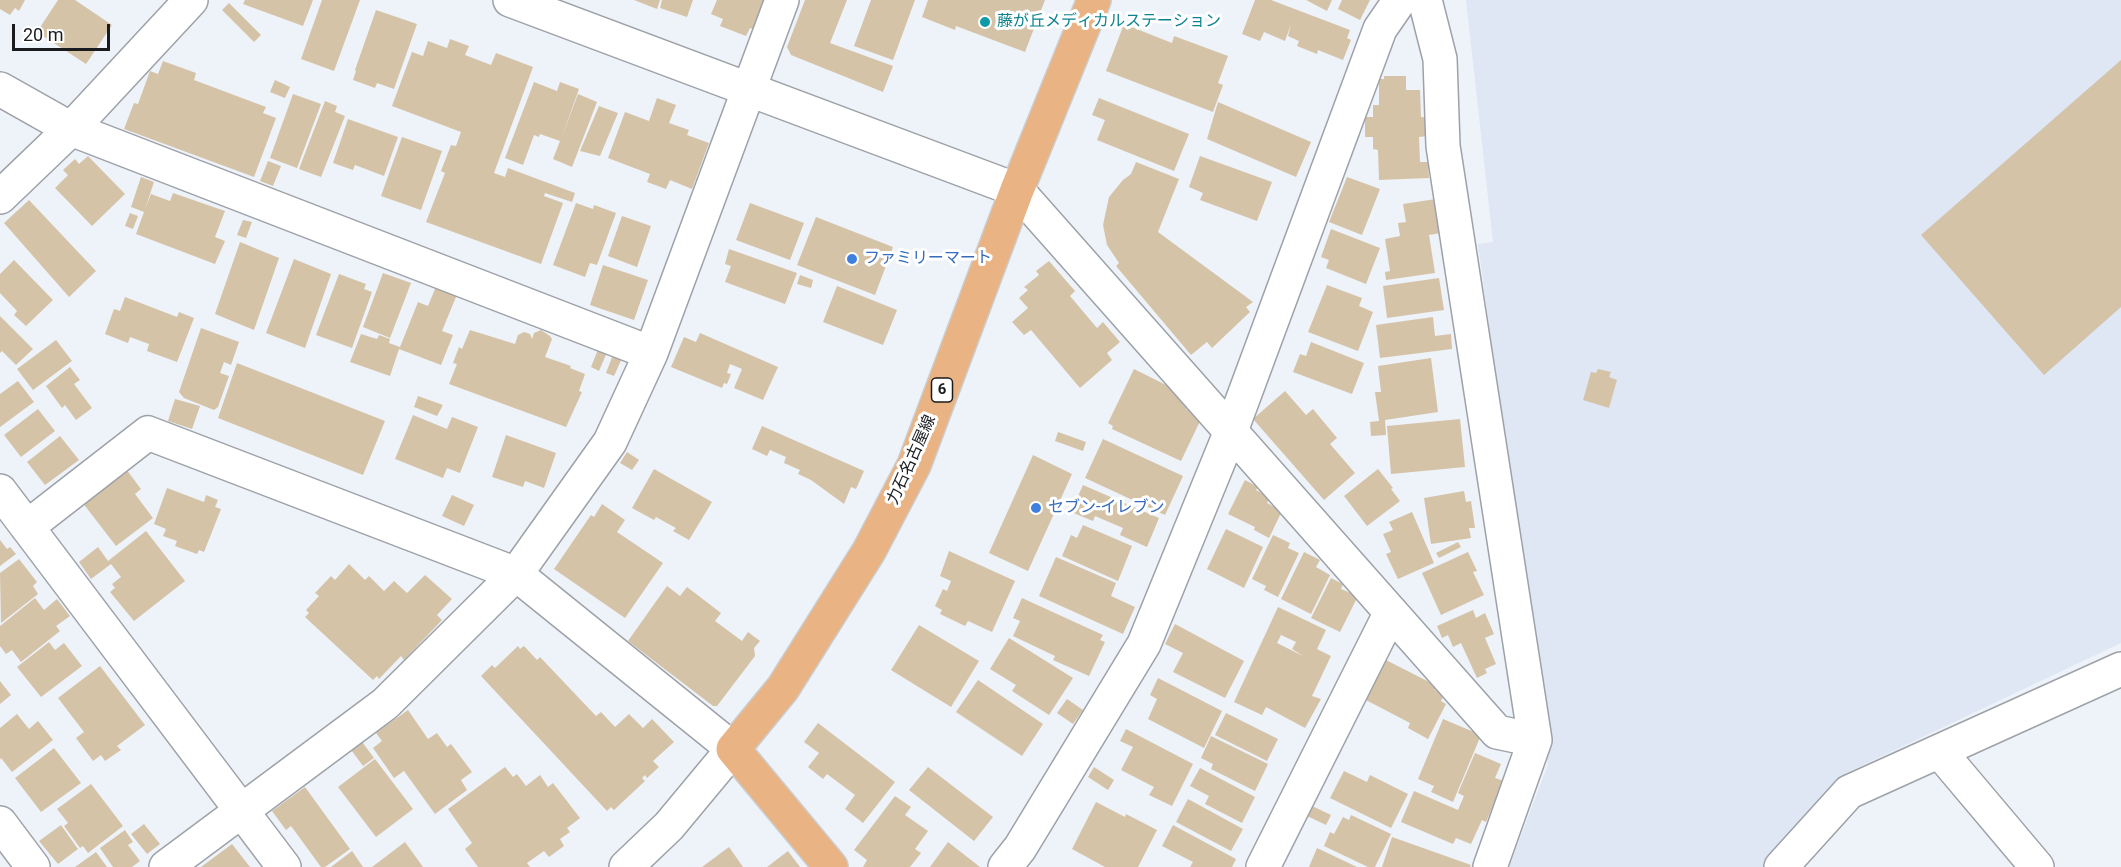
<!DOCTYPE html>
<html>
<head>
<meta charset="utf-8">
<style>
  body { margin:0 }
  #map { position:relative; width:2121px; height:867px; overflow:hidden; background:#eef2f9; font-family:Roboto,sans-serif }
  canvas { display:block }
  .scale { position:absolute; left:12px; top:24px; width:98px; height:27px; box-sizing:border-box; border:3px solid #191b1e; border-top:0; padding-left:8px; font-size:18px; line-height:21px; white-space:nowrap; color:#191b1e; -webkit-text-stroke:4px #fff; paint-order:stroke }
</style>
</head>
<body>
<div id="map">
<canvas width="2121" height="867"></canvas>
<div class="scale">20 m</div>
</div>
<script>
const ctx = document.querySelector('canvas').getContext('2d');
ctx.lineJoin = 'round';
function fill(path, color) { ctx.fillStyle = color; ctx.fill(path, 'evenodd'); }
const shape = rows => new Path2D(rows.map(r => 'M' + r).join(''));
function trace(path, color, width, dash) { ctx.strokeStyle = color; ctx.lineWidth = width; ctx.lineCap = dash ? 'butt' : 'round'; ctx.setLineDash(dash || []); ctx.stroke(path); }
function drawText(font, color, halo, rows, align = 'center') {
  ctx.font = font + ' Roboto,"Noto Sans JP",sans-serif'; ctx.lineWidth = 6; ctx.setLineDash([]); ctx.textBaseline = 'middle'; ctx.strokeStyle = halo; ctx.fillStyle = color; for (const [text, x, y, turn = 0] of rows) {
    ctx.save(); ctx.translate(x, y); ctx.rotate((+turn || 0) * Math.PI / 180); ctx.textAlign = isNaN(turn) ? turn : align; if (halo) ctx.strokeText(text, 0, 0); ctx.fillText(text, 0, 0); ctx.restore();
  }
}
const built = shape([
  [1466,0,2121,0,2121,643,1840,776,1768,867,1509,867,1548,765,1478,244,1493,242]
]);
const building = shape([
  [0,0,25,0,19,11,15,8,10,15,0,9],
  [58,0,75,0,112,25,86,64,37,32],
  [245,0,313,0,303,26,243,4],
  [322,0,360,0,334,71,301,59],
  [634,0,660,0,657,9],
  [662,0,693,0,687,17,660,8],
  [717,0,765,0,753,29,750,28,746,36,720,26,723,19,711,14],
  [805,0,847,0,830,43,893,66,883,92,791,55,787,47],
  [871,0,915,0,893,60,854,46],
  [928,0,1045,0,1025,52,956,26,955,30,922,17],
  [1255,0,1271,0,1350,30,1347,38,1351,40,1343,60,1318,50,1317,54,1297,46,1299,41,1288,36,1291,24,1285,41,1264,32,1260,41,1242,34],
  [1306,0,1332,0,1327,11],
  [1342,0,1370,0,1360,20,1338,9],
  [229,3,261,35,254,42,222,10],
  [376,10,417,24,394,89,377,83,375,88,353,80,356,71,355,70],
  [1124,24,1172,43,1174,36,1228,56,1218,83,1223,85,1213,112,1106,71],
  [450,39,469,46,465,55,491,65,496,53,533,67,494,173,505,177,508,168,575,193,572,202,545,193,544,196,563,203,541,264,426,222,445,173,441,171,451,145,456,146,461,132,392,106,412,52,423,56,428,41,447,48],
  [2121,60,2121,307,2044,375,1921,235],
  [163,61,196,73,194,80,266,107,263,113,276,118,254,177,124,129,134,103,138,104,150,71,158,74],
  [1384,76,1406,76,1406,90,1420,90,1421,117,1428,117,1428,136,1419,137,1420,162,1428,162,1429,178,1379,180,1378,150,1373,149,1373,137,1365,137,1365,117,1373,117,1373,105,1379,105,1379,79,1384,79],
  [275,80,290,87,285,98,270,92],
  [534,82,557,91,560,82,579,89,561,139,578,94,597,102,572,167,553,159,560,141,540,134,539,137,534,135,523,165,505,158],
  [293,94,321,104,297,168,270,158],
  [657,98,676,105,669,123,689,130,687,135,709,143,692,189,670,180,666,189,647,182,650,174,608,158,625,112,649,121],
  [1099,98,1189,134,1174,171,1097,140,1105,120,1092,115],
  [325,101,337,106,335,112,345,116,321,177,299,169],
  [1218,102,1311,142,1296,177,1207,139],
  [599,106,618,113,600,156,580,151],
  [348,119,398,137,384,176,355,165,353,170,333,163],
  [402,137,442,151,421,210,381,196],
  [88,156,125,194,92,226,55,188,68,175,63,170,75,159,79,164],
  [1200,156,1272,182,1257,221,1200,200,1203,193,1189,187],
  [268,161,281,166,273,186,260,181],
  [1136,162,1179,179,1158,232,1253,302,1246,307,1250,312,1212,348,1207,342,1191,355,1116,266,1119,263,1107,245,1103,225,1109,197,1123,180,1131,174],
  [141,177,154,182,145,209,151,194,170,201,173,193,225,211,215,237,225,241,215,264,136,234,144,212,131,207],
  [1347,177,1380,189,1362,235,1329,222],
  [1436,199,1441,233,1429,235,1435,273,1386,280,1385,272,1390,271,1385,239,1400,236,1398,223,1406,222,1403,204],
  [29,200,96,271,69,297,4,223],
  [576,203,593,209,594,205,616,213,597,265,590,263,585,277,553,265],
  [750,203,804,223,790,260,736,240],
  [130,213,138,216,133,229,125,226],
  [622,216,651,226,637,267,608,256],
  [816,217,893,247,875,295,797,265],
  [243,220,252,222,246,238,237,235],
  [1331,229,1380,248,1366,284,1326,268,1329,260,1321,257],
  [240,242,279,258,254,330,215,314],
  [729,249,797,273,785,304,725,282,731,266,725,264],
  [294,259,331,274,305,348,266,333],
  [14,260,53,300,26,326,14,315,17,311,0,293,0,274],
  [1049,261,1075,291,1070,296,1097,328,1103,322,1120,342,1107,353,1112,360,1080,388,1031,330,1024,335,1012,322,1028,308,1019,298,1028,290,1024,287,1039,275,1036,271],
  [603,265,648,280,634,320,590,305],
  [383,273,411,283,390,338,363,327],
  [339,274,366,284,364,289,372,292,352,348,316,335],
  [800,275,813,280,811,288,797,284],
  [1439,278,1444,310,1387,318,1383,286],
  [437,284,458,292,442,331,453,335,441,365,399,349,390,376,350,362,361,334,377,339,379,335,390,339,389,343,400,347,418,302,428,306],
  [1327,285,1362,298,1359,306,1373,312,1358,351,1308,332],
  [837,286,897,310,883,345,823,322],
  [125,297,177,317,179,312,194,318,177,362,147,351,149,344,130,337,128,343,105,334,114,309,120,311],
  [0,316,33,349,16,365,2,351,0,353],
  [1433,317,1435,336,1451,334,1452,349,1380,358,1376,325],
  [201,328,239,342,231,365,224,362,220,373,229,376,218,407,214,410,184,398,179,392],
  [470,330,515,344,518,335,524,332,530,334,532,339,534,333,541,330,550,336,552,339,545,357,571,366,570,368,585,374,579,391,582,392,566,427,449,384,457,364,453,363,459,347,462,349],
  [700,333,778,367,763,400,734,388,742,369,730,364,727,373,731,374,727,384,724,383,722,388,671,367,684,337,696,342],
  [56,340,72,361,33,390,17,369],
  [1311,342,1364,363,1352,394,1293,372,1300,354,1306,356],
  [599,347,608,350,599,371,591,367],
  [614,352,623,356,614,376,606,373],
  [1431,358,1438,412,1385,420,1386,435,1371,436,1370,422,1379,421,1375,392,1381,392,1378,366],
  [237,363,385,421,363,475,218,418],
  [70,367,80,380,74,384,92,408,76,420,65,405,62,408,46,386],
  [1134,369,1182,393,1179,399,1189,403,1186,409,1202,417,1181,461,1112,429,1113,426,1108,423],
  [1598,369,1611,372,1609,377,1617,380,1609,408,1583,400,1591,372,1596,373],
  [18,381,34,402,0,427,0,394],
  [1285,391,1306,415,1313,409,1337,438,1330,444,1355,473,1324,500,1253,419],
  [418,396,443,405,437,416,414,407],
  [175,399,200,406,192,429,168,421],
  [38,409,55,431,21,457,4,435],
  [413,415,447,429,452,417,478,427,460,473,447,468,443,478,395,459],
  [1460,419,1465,467,1391,474,1387,426],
  [762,426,864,471,856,489,851,487,844,504,811,480,798,474,800,470,784,463,786,457,770,450,767,456,752,449],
  [1058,432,1086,442,1083,451,1055,441],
  [506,435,556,453,544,488,525,481,523,487,492,477],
  [60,436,79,460,45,485,27,462],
  [1103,439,1183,476,1165,515,1085,478],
  [627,452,639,460,632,470,620,463],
  [1033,455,1072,474,1028,571,989,553],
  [126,469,141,489,135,494,153,518,116,546,82,502],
  [654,469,712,502,689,540,673,531,676,528,656,517,654,520,632,508],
  [1378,469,1393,488,1391,489,1400,501,1367,526,1344,496],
  [1245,480,1258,487,1256,490,1270,497,1267,503,1282,511,1269,538,1254,530,1255,527,1228,514],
  [1083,485,1159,518,1147,547,1120,535,1123,528,1095,516,1093,521,1071,512],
  [167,488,204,502,206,495,218,500,215,507,221,509,204,552,199,550,197,554,175,546,177,541,163,536,166,529,154,524],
  [1464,491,1466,502,1471,501,1475,528,1469,528,1471,538,1431,544,1424,498],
  [452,495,474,505,464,526,442,516],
  [602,504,625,520,617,532,663,563,625,618,554,569,591,515,594,517],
  [1412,512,1434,563,1398,579,1386,554,1391,552,1383,534,1393,530,1389,522],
  [1083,525,1132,546,1118,581,1062,556,1071,535,1077,538],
  [1226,529,1263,547,1244,588,1207,569],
  [146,531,185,581,134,621,110,592,115,588,112,584,121,577,111,564,91,579,79,562,98,547,108,561],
  [1273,535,1290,543,1288,548,1299,553,1278,597,1264,590,1266,586,1252,579],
  [0,540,7,549,10,547,16,554,0,566],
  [1458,542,1461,547,1439,558,1436,553],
  [949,551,1015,581,992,632,968,621,965,626,940,614,942,610,935,606,943,589,947,591,951,581,940,576],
  [1304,552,1320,560,1316,567,1330,575,1311,614,1281,599],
  [1468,552,1477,571,1473,572,1484,595,1441,615,1422,573],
  [1056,557,1116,583,1111,596,1135,607,1123,634,1039,596],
  [19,559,37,582,33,586,38,594,1,623,0,573],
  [349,564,365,580,369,576,384,591,394,581,407,593,425,575,452,599,437,615,442,620,404,660,401,656,379,679,377,676,373,680,305,617,309,613,306,610,319,596,315,593,331,576,335,580],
  [1331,578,1343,584,1341,589,1358,596,1340,632,1311,618],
  [667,586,680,596,687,587,721,613,715,621,742,641,748,632,760,641,754,648,755,656,717,706,713,706,628,641],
  [35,598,44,610,57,599,70,616,56,626,60,631,21,662,12,650,6,654,0,646,0,626],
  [1022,598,1103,635,1100,640,1105,642,1089,676,1053,660,1055,656,1013,636,1020,621,1013,618],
  [1278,607,1326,630,1317,649,1331,656,1312,696,1321,699,1305,728,1266,707,1262,715,1234,702],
  [1281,635,1296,642,1292,649,1303,656,1277,643],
  [1473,610,1476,618,1485,613,1494,634,1485,638,1496,664,1485,669,1487,673,1477,678,1461,643,1453,647,1448,635,1442,638,1437,626],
  [1175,624,1244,661,1225,698,1173,672,1183,653,1165,644],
  [919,625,979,661,951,707,891,670],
  [1009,638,1073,678,1049,715,1012,691,1016,685,990,669],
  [49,642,55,650,64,643,82,666,41,697,17,667],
  [518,646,520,649,524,646,537,660,540,657,596,716,601,712,615,727,629,714,643,728,652,719,674,742,653,761,659,767,647,778,645,775,642,778,645,781,614,810,611,807,607,811,481,676,492,665,495,668],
  [1382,658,1437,686,1435,690,1444,695,1441,701,1446,704,1428,739,1408,728,1410,723,1362,698],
  [100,666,145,725,117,746,121,750,105,761,101,755,93,761,76,738,84,732,58,698],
  [1158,678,1222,711,1204,748,1148,719,1157,699,1150,695],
  [978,680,1043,724,1022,756,956,712],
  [0,681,11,695,0,704],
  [1067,699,1083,710,1073,724,1057,713],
  [408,710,428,739,437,733,447,747,451,744,472,772,461,780,467,790,435,814,404,771,394,778,373,748,382,741,376,733],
  [1226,713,1278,739,1267,761,1215,735],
  [17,714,29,729,38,721,53,740,12,772,1,758,0,760,0,728],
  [1443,719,1481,735,1453,802,1431,792,1434,786,1418,779],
  [818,723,895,782,863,823,845,809,855,795,827,774,823,779,808,767,819,753,804,742],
  [1126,729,1193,764,1172,806,1149,795,1154,787,1121,770,1133,747,1120,741],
  [1211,736,1268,764,1255,791,1211,769,1213,764,1201,758],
  [360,739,374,758,363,766,349,747],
  [54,748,81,783,41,812,15,778],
  [1475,753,1501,764,1495,778,1504,781,1486,822,1482,820,1471,844,1456,838,1453,844,1401,822,1414,791,1458,810,1464,796,1458,793],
  [375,759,413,809,376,837,338,787],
  [505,767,513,777,517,774,526,786,540,775,548,787,553,783,580,818,567,828,570,832,560,839,564,846,549,857,544,851,527,863,530,867,478,867,465,849,472,843,448,809],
  [928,767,993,817,974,841,909,790],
  [1094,767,1114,780,1108,790,1088,777],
  [1200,768,1255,797,1242,823,1205,804,1209,796,1190,786],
  [1344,771,1367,782,1370,775,1408,794,1391,828,1330,798],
  [91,784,123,826,88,853,83,846,80,848,64,826,68,823,57,809],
  [305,787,350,849,325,867,321,867,291,826,286,830,272,811],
  [895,796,911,807,905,815,928,831,915,849,921,853,910,867,863,867,867,860,854,850],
  [1188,799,1243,829,1231,851,1176,822],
  [1096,802,1125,817,1126,814,1157,830,1138,867,1105,867,1072,849],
  [1308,804,1331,815,1326,825,1303,814],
  [1351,815,1391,834,1375,867,1368,867,1324,846,1330,832,1334,834,1343,817,1349,820],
  [144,824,160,844,147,854,131,834],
  [61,825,78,849,58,864,39,841],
  [1173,825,1236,859,1232,867,1190,867,1193,862,1162,846],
  [125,830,133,842,128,845,140,861,132,867,113,867,100,848],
  [1392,837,1471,865,1470,867,1382,867],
  [405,842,423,867,372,867],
  [948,842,980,867,930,867],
  [232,844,250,867,201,867],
  [729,847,743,867,702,867],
  [1317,848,1357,867,1309,867],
  [352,851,363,867,331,867],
  [788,851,800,867,767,867],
  [96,852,107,867,75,867]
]);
const minor = shape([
  [510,0,1017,190,1497,732,1535,740],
  [1425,0,1440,59,1443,146,1535,740,1490,867],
  [0,89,71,129,651,353],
  [0,197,71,129,191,0],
  [0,491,284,867],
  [27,527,148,433,516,574,733,749,669,826,626,867],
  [1940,752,2037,867],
  [0,823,33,867],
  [166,867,385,704,516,574,610,442,651,353,782,0],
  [1005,867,1020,848,1144,644,1231,431,1380,29,1400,0],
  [1263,867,1391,612],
  [1781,867,1849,792,2121,669]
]);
const major = shape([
  [831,867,733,749,783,688,869,551,914,465,1017,190,1094,0]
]);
const markers = [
  [985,22,6,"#0f9aa8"],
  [852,259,6,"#3f7fe0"],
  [1036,508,6,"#3f7fe0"]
];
const shields = [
  [942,390,21]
];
const shieldNames = [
  ["6",942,390]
];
const cultureNames = [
  ["藤が丘メディカルステーション",997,22]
];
const shopNames = [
  ["ファミリーマート",864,259],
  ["セブン-イレブン",1048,508]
];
const streetNames = [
  ["力石名古屋線",912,460,-66]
];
fill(built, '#dfe7f5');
fill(building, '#d5c3a8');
trace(minor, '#9da1a8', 36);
trace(major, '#cccdce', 36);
trace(minor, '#fff', 33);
trace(major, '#e9b383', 33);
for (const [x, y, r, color] of markers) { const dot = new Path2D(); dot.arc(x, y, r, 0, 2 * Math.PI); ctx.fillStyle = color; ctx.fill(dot); trace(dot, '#fff', 2); }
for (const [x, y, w] of shields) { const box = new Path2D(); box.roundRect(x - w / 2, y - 12, w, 24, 4.5); ctx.fillStyle = '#fff'; ctx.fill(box); trace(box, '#191b1e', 1.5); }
drawText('bold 15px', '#191b1e', null, shieldNames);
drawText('16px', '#0d838f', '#fff', cultureNames, 'left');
drawText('16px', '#366cbe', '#fff', shopNames, 'left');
drawText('16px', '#191b1e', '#fff', streetNames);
</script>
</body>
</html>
